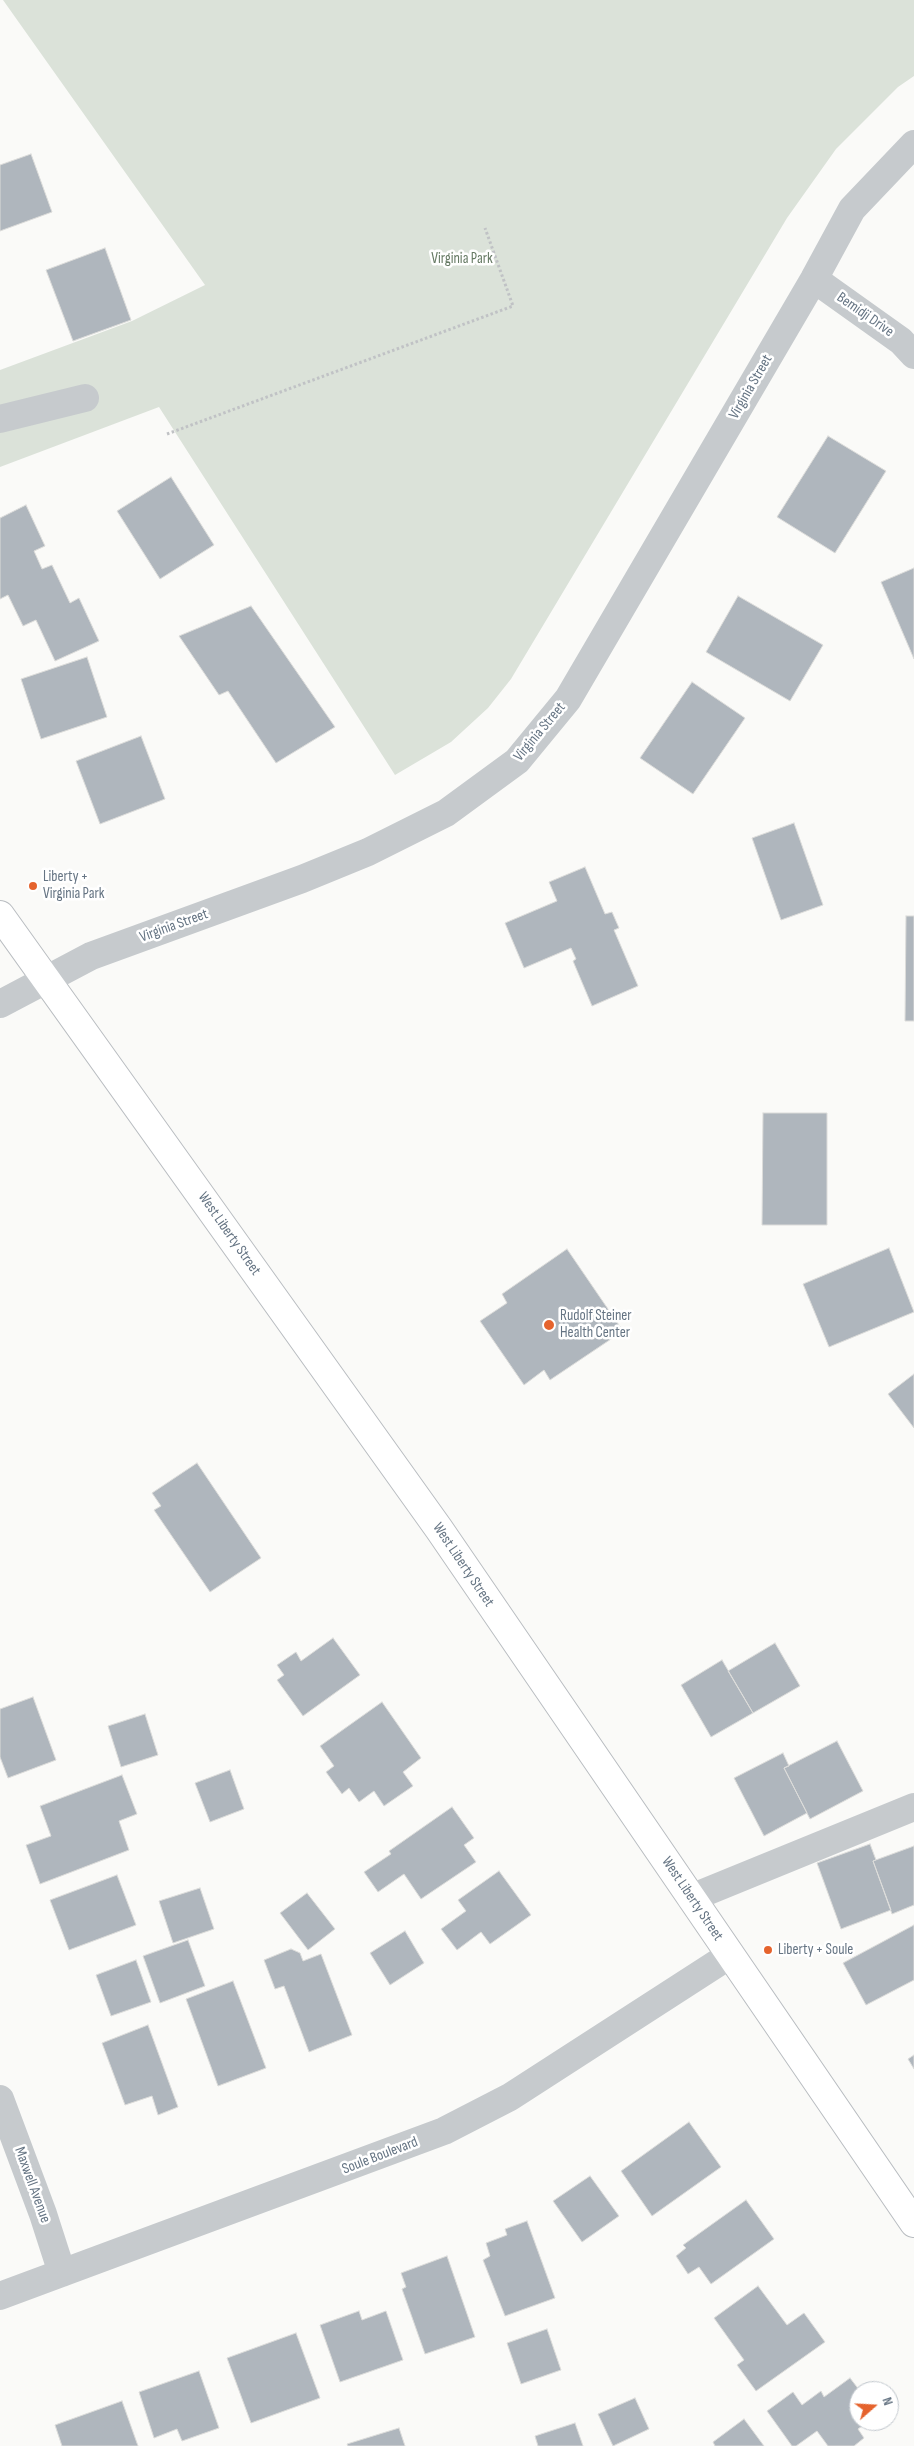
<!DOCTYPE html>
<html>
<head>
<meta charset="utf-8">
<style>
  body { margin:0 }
  #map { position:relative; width:914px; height:2446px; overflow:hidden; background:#fafaf8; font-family:"Sofia Sans Condensed",sans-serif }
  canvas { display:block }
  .north { position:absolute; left:849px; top:2381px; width:50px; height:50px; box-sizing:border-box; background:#fff; border:1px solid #c1c7cd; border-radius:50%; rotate:71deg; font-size:14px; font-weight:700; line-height:20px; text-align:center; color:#657483 }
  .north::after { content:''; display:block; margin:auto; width:18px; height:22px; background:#e5632d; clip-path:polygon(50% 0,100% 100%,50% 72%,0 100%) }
</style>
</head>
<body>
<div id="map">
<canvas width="914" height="2446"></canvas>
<div class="north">N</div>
</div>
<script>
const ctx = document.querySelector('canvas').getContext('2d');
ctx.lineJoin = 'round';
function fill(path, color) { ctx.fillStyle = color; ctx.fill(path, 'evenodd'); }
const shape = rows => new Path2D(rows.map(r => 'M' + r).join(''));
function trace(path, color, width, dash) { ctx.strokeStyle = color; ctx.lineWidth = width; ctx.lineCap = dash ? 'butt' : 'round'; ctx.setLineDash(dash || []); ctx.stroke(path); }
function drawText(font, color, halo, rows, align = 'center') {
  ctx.font = font + ' "Sofia Sans Condensed",sans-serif'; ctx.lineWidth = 5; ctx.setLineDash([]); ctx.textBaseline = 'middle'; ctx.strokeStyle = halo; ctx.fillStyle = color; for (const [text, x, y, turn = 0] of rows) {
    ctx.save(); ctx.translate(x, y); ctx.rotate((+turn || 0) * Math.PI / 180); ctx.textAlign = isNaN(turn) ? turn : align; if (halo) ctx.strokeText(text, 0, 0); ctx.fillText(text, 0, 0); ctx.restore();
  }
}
const green = shape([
  [3,0,914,0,914,76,898,87,836,149,787,218,511,679,488,708,451,742,395,775,159,407,0,467,0,370,132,321,205,285]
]);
const building = shape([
  [31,154,52,212,0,231,0,165,31,154],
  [105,248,131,320,73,341,46,270,105,248],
  [828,436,886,471,835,553,777,517,828,436],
  [171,477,214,545,160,579,117,511,171,477],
  [26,505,45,546,34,551,42,569,52,565,70,603,79,598,99,641,55,661,36,620,23,626,8,595,0,599,0,518,26,505],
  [914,568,914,659,881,582,914,568],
  [738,596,823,645,790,701,706,652,738,596],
  [251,606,335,727,276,763,228,691,219,695,179,636,251,606],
  [87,657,107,717,41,739,21,679,87,657],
  [692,682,745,718,693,794,640,758,692,682],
  [141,736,165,799,100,824,76,761,141,736],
  [794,823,823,905,781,920,752,838,794,823],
  [585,867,605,914,612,912,619,928,614,930,638,986,592,1006,573,961,576,959,571,948,524,968,505,923,557,901,549,882,585,867],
  [906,916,914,916,914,1021,905,1021,906,916],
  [763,1113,827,1113,827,1225,762,1225,763,1113],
  [889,1248,914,1312,829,1347,803,1284,889,1248],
  [567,1249,623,1331,550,1380,544,1370,524,1385,480,1321,507,1303,502,1294,567,1249],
  [914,1374,914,1428,888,1394,914,1374],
  [197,1463,261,1558,210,1592,154,1510,161,1506,152,1493,197,1463],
  [333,1638,360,1675,303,1716,277,1680,284,1675,277,1665,296,1652,301,1661,333,1638],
  [775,1643,800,1686,753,1713,728,1671,775,1643],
  [722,1660,753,1713,711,1737,681,1685,722,1660],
  [33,1697,56,1760,8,1778,0,1757,0,1709,33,1697],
  [382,1702,421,1758,403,1772,413,1786,384,1806,374,1791,359,1802,349,1788,342,1794,326,1772,334,1766,320,1746,382,1702],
  [145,1714,158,1755,121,1767,108,1726,145,1714],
  [837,1741,863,1791,810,1819,784,1768,837,1741],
  [783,1753,789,1766,784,1768,807,1813,764,1836,734,1778,783,1753],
  [230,1770,244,1809,210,1822,195,1783,230,1770],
  [122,1775,137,1814,119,1821,129,1850,40,1884,26,1845,51,1836,40,1806,122,1775],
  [452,1807,474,1838,464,1845,476,1862,421,1899,404,1874,378,1892,364,1872,391,1854,389,1851,452,1807],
  [870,1844,876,1860,873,1861,891,1910,841,1929,817,1863,870,1844],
  [914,1846,914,1905,892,1914,873,1861,914,1846],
  [499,1871,531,1915,490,1944,481,1932,457,1950,441,1929,466,1911,458,1900,499,1871],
  [117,1875,136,1925,69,1950,50,1900,117,1875],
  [200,1888,214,1929,173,1943,159,1901,200,1888],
  [307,1893,335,1929,308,1950,280,1913,307,1893],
  [914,1925,914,1980,866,2005,843,1963,914,1925],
  [405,1931,424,1963,390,1985,370,1953,405,1931],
  [188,1940,205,1986,160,2003,143,1956,188,1940],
  [291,1949,300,1953,303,1961,321,1954,352,2035,309,2052,284,1986,275,1989,264,1960,291,1949],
  [136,1960,151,2002,111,2016,96,1975,136,1960],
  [233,1981,266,2068,218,2086,186,1999,233,1981],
  [148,2025,178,2107,158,2115,152,2096,125,2105,102,2043,148,2025],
  [914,2055,914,2069,908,2059,914,2055],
  [689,2122,721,2167,652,2216,621,2171,689,2122],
  [590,2176,619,2216,582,2242,553,2201,590,2176],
  [746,2200,774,2239,711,2284,699,2267,688,2274,676,2256,686,2248,683,2245,746,2200],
  [527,2221,555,2298,505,2316,483,2260,490,2256,486,2243,507,2235,505,2229,527,2221],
  [447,2256,475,2337,425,2354,402,2289,406,2287,401,2273,447,2256],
  [758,2286,787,2325,804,2313,825,2342,756,2391,737,2365,744,2360,714,2318,758,2286],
  [359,2311,362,2320,386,2311,403,2360,340,2382,320,2325,359,2311],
  [547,2329,561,2370,521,2384,507,2343,547,2329],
  [296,2333,320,2398,251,2423,227,2358,296,2333],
  [199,2371,219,2428,182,2441,177,2429,154,2438,139,2392,199,2371],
  [850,2378,860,2391,859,2421,869,2421,858,2429,864,2438,854,2446,828,2446,817,2431,796,2446,792,2446,767,2411,793,2392,802,2405,821,2391,824,2397,850,2378],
  [635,2398,649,2429,613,2446,598,2414,635,2398],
  [122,2401,138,2446,62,2446,55,2425,122,2401],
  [744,2419,764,2446,715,2446,713,2442,744,2419],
  [575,2423,583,2446,538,2446,535,2436,575,2423],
  [399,2428,405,2446,348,2446,347,2444,399,2428]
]);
const path = shape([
  [167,434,513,306,485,228]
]);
const minor = shape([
  [814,279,901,341,914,355],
  [0,419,85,398],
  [0,1004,91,956,302,879,368,852,446,813,517,761,568,699,814,279,852,209,914,144],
  [691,1898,914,1807],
  [0,2099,43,2214,62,2273],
  [0,2296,444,2131,510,2097,730,1955]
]);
const major = shape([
  [0,915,439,1529,914,2223]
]);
const markers = [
  [33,886,5,"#e5632d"],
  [549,1325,6,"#e5632d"],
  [768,1950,5,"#e5632d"]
];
const parkNames = [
  ["Virginia Park",462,259]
];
const streetNames = [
  ["Bemidji Drive",865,315,35],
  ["Virginia Street",751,387,-60],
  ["Virginia Street",540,732,-50],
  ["Virginia Street",174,926,-20],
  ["West Liberty Street",229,1234,55],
  ["West Liberty Street",463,1565,56],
  ["West Liberty Street",692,1899,56],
  ["Soule Boulevard",380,2156,-21],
  ["Maxwell Avenue",32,2185,70]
];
const poiNames = [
  ["Liberty +",43,877],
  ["Virginia Park",43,894],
  ["Rudolf Steiner",560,1316],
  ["Health Center",560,1333],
  ["Liberty + Soule",778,1950]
];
fill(green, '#dbe2d9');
fill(building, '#afb6bd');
trace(building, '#dcdcda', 1);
trace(major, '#b9bdc1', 30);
trace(path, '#c0c2c5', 3, [2.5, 2.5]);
trace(minor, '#c6cacd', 28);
trace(major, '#fff', 28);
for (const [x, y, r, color] of markers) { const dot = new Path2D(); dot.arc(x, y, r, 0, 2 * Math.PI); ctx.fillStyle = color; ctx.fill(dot); trace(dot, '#fff', 2); }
drawText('15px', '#667a64', '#fff', parkNames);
drawText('15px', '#657483', '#fff', streetNames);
drawText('15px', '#657483', '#fff', poiNames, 'left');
</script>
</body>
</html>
